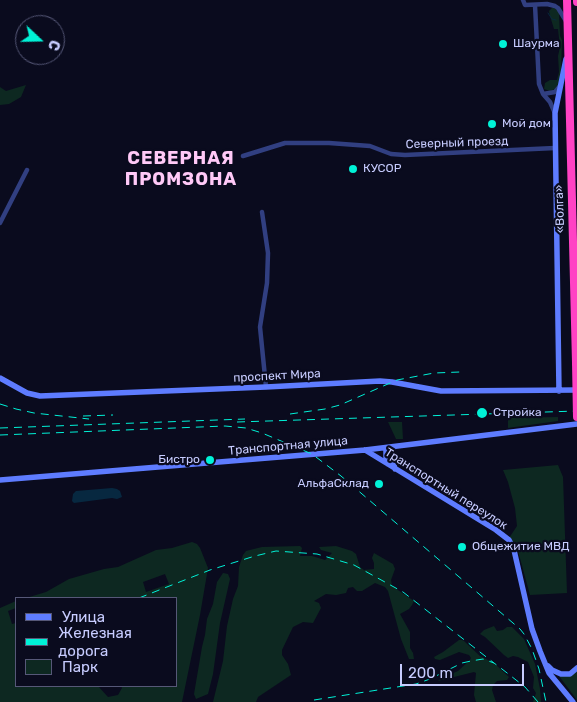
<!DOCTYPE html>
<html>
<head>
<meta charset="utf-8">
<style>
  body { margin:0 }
  #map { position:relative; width:577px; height:702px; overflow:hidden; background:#0a0b1e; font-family:Rubik,sans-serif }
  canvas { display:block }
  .legend { position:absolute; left:15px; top:597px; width:162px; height:90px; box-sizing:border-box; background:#0a0b1e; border:1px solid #565878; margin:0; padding:6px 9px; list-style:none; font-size:15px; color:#c7ccff }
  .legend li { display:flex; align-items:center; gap:10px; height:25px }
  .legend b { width:25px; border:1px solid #565878 }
  .north { position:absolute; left:15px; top:15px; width:50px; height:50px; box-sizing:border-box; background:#0a0b1e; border:1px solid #565878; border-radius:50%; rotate:111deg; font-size:14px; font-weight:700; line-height:20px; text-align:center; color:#c7ccff }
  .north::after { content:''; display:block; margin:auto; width:18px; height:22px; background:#00f2d7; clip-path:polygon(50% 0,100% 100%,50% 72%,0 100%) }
  .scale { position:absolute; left:400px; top:664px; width:124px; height:22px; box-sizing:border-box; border:2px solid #c7ccff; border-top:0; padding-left:6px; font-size:15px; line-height:18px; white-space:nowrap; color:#c7ccff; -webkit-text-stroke:4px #0a0b1e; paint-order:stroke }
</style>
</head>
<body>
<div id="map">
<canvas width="577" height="702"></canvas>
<ul class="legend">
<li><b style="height:6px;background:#5e7cff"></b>Улица</li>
<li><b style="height:6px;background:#00f2d7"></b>Железная дорога</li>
<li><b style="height:14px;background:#0d2821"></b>Парк</li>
</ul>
<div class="north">С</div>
<div class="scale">200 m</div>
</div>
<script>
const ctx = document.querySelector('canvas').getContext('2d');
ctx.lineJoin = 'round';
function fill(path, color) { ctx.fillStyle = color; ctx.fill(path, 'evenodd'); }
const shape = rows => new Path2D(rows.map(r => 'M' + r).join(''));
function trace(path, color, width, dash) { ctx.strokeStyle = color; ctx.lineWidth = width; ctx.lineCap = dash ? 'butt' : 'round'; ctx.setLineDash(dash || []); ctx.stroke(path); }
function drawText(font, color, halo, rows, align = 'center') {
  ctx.font = font + ' Rubik,sans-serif'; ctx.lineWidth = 4.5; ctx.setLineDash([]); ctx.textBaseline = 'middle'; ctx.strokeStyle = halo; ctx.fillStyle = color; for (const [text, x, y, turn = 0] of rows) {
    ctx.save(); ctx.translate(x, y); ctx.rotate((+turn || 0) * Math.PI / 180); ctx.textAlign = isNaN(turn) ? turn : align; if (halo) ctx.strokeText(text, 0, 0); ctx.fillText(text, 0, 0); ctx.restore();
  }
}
const green = shape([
  [553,7,556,8,559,12,560,36,562,40,561,73,559,84,555,89,550,91,544,89,545,83,550,80,557,80,559,72,558,56,560,47,558,29,554,29,550,16,549,11],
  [26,85,21,97,9,104,0,105,0,87,6,91],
  [558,417,558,421,508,428,508,418],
  [388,422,402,422,403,439,396,439],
  [558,465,563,477,567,593,530,595,518,551,509,538,517,526,515,508,508,482,503,470],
  [192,542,197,544,200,548,208,568,200,615,182,702,0,702,0,608,16,601,16,608,8,611,12,624,16,623,16,686,98,686,108,697,118,695,122,688,121,686,176,686,176,598,26,598,46,592,69,579,104,569,118,567,156,550,172,548],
  [165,574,169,584,146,592,143,582],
  [300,546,302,548,300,556,312,556,325,560,332,553,321,550,319,547,336,546,352,551,356,554,360,567,364,570,374,569,374,563,372,558,374,553,393,564,395,569,391,580,392,586,414,601,412,605,409,609,400,614,410,632,410,648,413,653,414,659,409,659,401,639,388,591,385,587,375,583,362,591,357,591,353,587,348,588,346,593,336,595,326,594,314,601,319,603,321,608,313,623,303,622,293,627,282,650,282,655,288,664,291,675,258,697,256,702,213,702,223,661,227,626,233,599,238,586,239,567,243,555,246,551,262,547],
  [223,573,228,574,230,579,220,623,213,674,208,694,196,699,194,694,202,647,205,635,207,619,213,604,217,582],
  [494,626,497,631,503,630,507,627,512,627,524,639,535,664,540,689,541,702,533,702,536,693,533,688,534,677,528,662,518,657,513,656,508,658,504,655,485,637,480,634,484,630],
  [459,640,462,640,464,641,480,656,494,663,509,677,507,680,497,681,493,685,492,690,496,702,476,702,474,695,476,673,474,672,438,681,440,679,458,671,470,660,471,658,469,655,459,652,440,660,435,659,434,657,443,652],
  [577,671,577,700,559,676,562,676]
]);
const water = shape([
  [112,488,117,489,120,491,122,497,117,499,112,498,74,503,72,501,73,494,76,491]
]);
const stream = shape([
  [548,13,552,19,556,20]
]);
const street = shape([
  [523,0,525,5,547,4,555,6,558,8,566,21],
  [535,5,539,84,543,94,550,102,554,111],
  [543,94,555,92,560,86],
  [243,156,285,143,329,143,370,146,391,154,405,155,555,148],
  [262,212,268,253,267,283,260,327,266,387],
  [0,223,27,170]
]);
const secondary = shape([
  [0,378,27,393,40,396,266,387,380,381,392,382,441,391,577,390],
  [559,391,555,113,566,59],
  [386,448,386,457,388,464],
  [393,448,392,456,395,469],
  [365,450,496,530,509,540,514,550,532,629,540,651,549,673,573,702],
  [0,480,365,450,577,424],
  [548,666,552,670,561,674,570,674,577,668]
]);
const highway = shape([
  [567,0,576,363],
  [577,0,577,2]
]);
const rail = shape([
  [0,404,16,409,34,413,89,419],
  [290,414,325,409,340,405,397,380,434,373,460,372],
  [83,416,113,415],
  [237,422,577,411],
  [0,428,245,419],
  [0,435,225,426,246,428,262,433,312,454,341,476,520,629,524,634,532,649,539,669,546,702],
  [139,598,210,570,255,556,276,551,317,554,354,565,403,592,494,663],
  [314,700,416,684,430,679,462,663,471,661,483,659,494,663,502,669,525,687,538,702]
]);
const highwayBridge = shape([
  [576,363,577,417]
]);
const markers = [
  [503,44,5,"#00f2d7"],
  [492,124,5,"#00f2d7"],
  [353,169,5,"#00f2d7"],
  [482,413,6,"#00f2d7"],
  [210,460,5,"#00f2d7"],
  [379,484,5,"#00f2d7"],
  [462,547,5,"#00f2d7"]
];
const poiNames = [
  ["Шаурма",513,44],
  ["Мой дом",502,124],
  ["КУСОР",363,169],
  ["Стройка",493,413],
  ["Бистро",200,460,"right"],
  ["АльфаСклад",369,484,"right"],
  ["Общежитие МВД",472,547]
];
const streetNames = [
  ["Северный проезд",457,143,-2],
  ["«Волга»",560,209,-92],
  ["проспект Мира",277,376,-3],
  ["Транспортная улица",288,446,-5],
  ["Транспортный переулок",446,489,32]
];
const districtNames = [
  ["СЕВЕРНАЯ",181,159],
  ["ПРОМЗОНА",181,180]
];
fill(green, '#0d2821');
fill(water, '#072840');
trace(stream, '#072840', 1);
trace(street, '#313f81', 4.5);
trace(secondary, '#5e7cff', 5.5);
trace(highway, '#ff42c4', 8);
trace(rail, '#00f2d7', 1, [8, 6]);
trace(highwayBridge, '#ff42c4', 8);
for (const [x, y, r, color] of markers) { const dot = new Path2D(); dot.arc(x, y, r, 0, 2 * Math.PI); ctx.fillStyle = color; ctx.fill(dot); trace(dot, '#0a0b1e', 2); }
drawText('12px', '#c7ccff', '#0a0b1e', poiNames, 'left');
drawText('12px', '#c7ccff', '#0a0b1e', streetNames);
ctx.letterSpacing = '1px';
drawText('bold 18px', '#ffc9f7', '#0a0b1e', districtNames);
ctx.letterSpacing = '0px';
</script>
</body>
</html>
